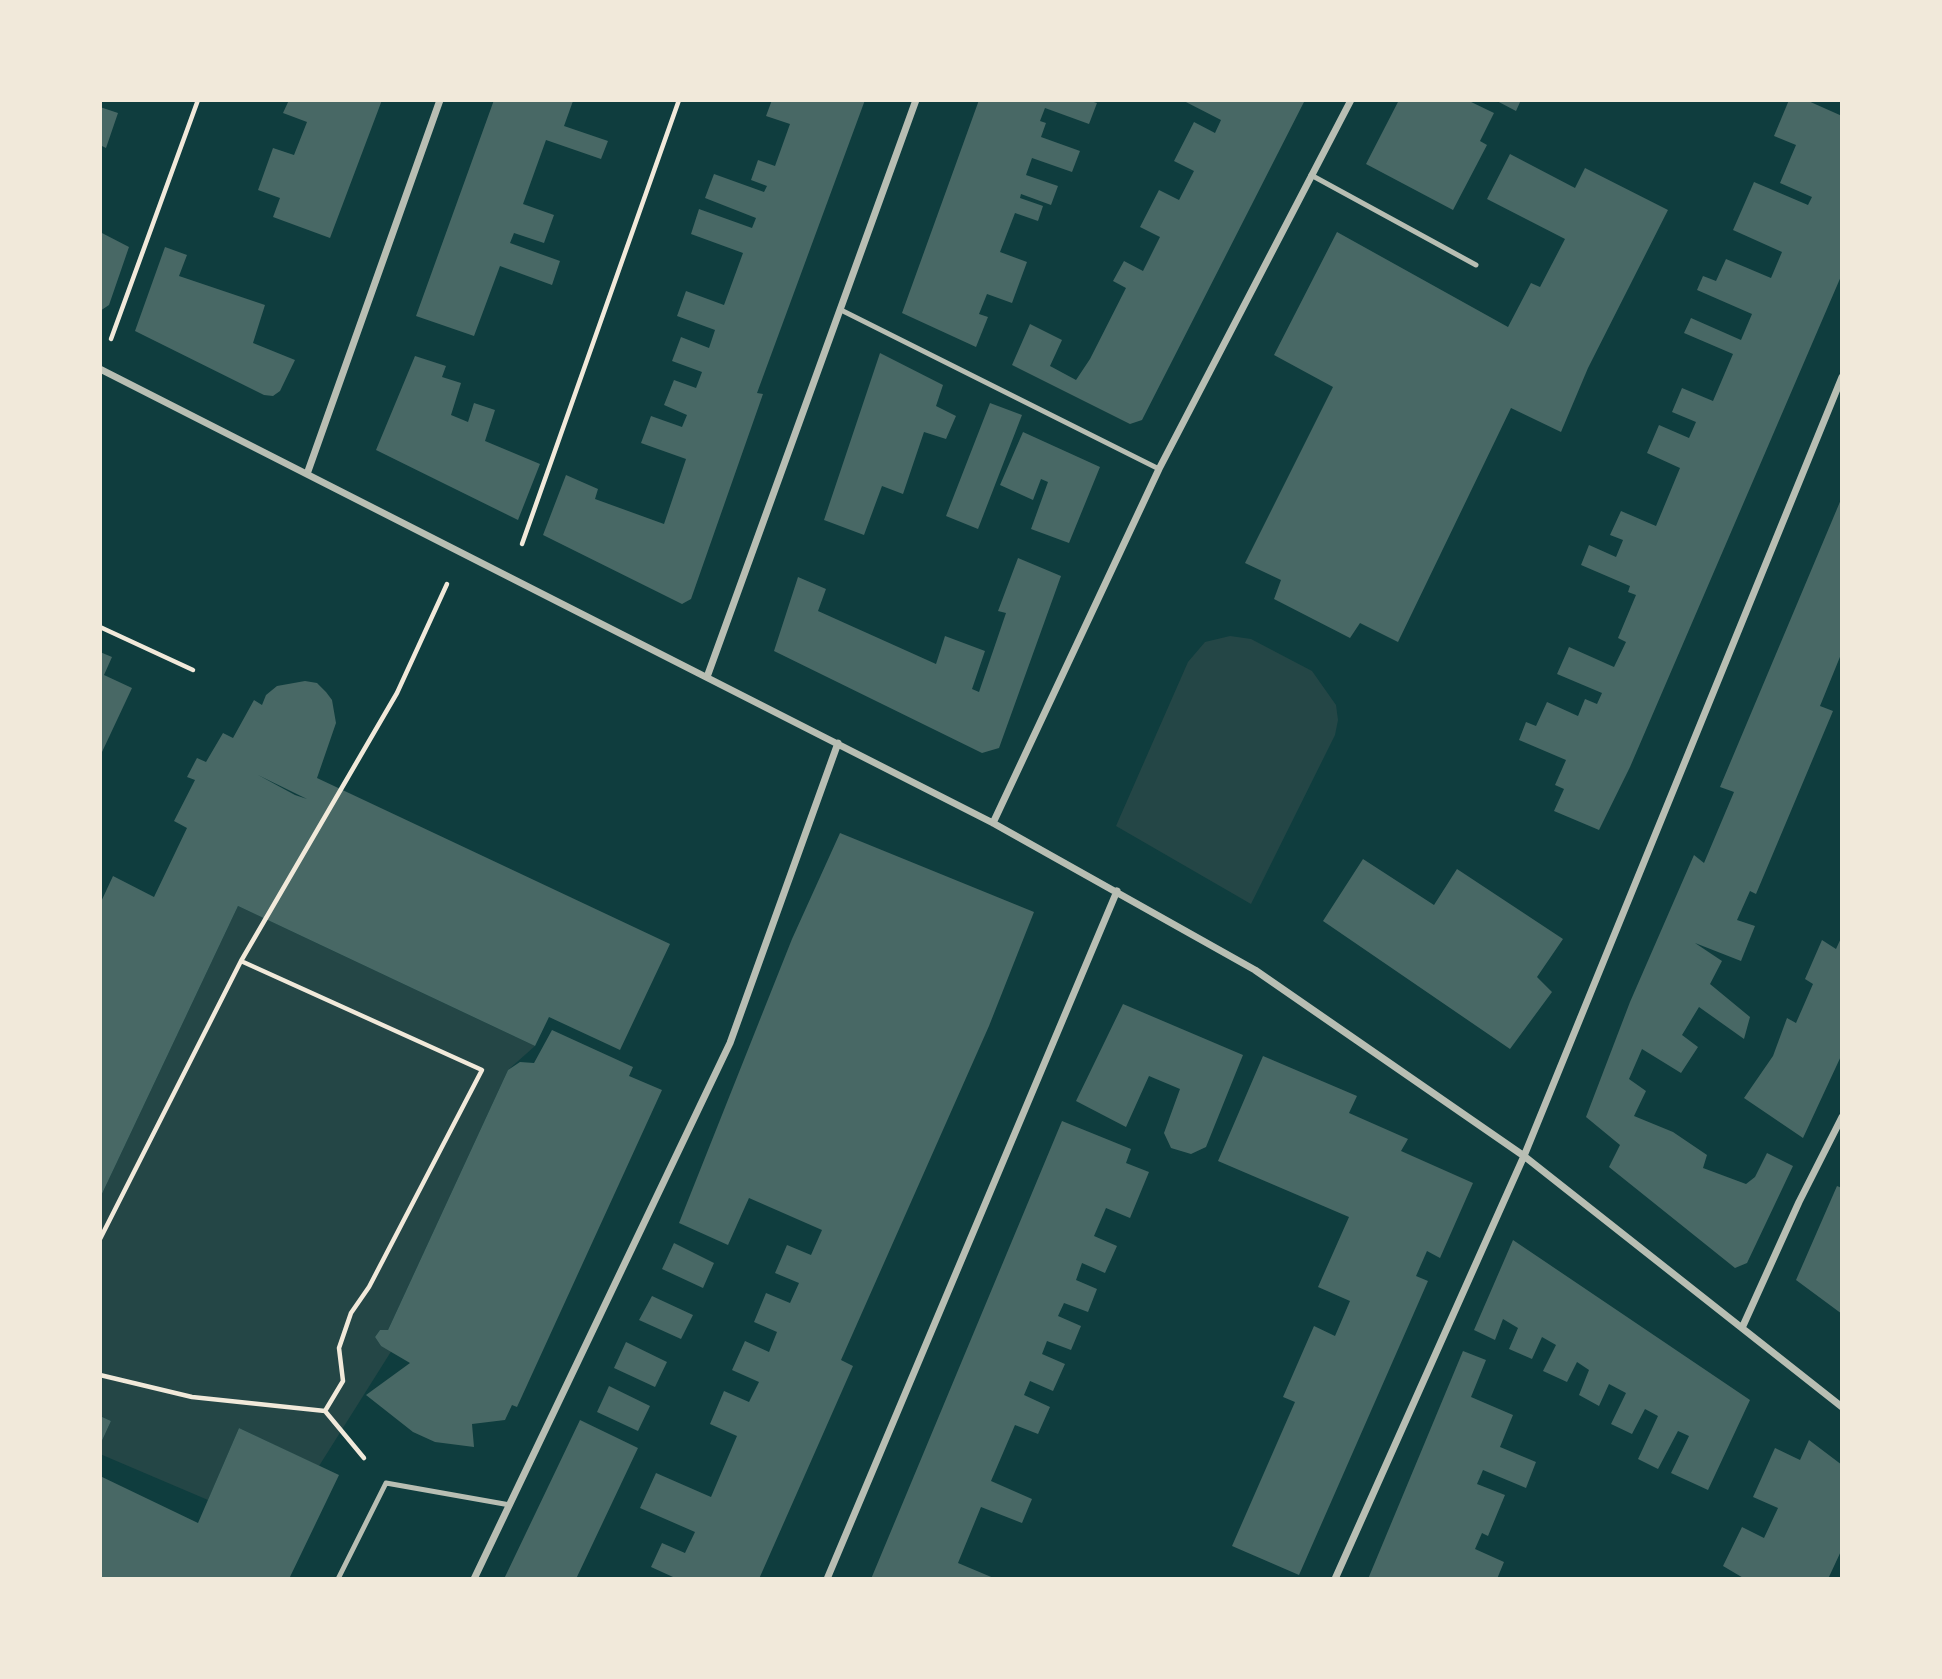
<!DOCTYPE html>
<html>
<head>
<meta charset="utf-8">
<style>
  body { margin:0 }
  #map { position:relative; width:1942px; height:1679px; overflow:hidden; background:#0f3d3e; font-family:Mulish,sans-serif }
  canvas { display:block }
  .frame { position:absolute; inset:0; border:102px solid #f1e9da; pointer-events:none }
</style>
</head>
<body>
<div id="map">
<canvas width="1942" height="1679"></canvas>
<div class="frame"></div>
</div>
<script>
const ctx = document.querySelector('canvas').getContext('2d');
ctx.lineJoin = 'round';
function fill(path, color) { ctx.fillStyle = color; ctx.fill(path, 'evenodd'); }
const shape = rows => new Path2D(rows.map(r => 'M' + r).join(''));
function trace(path, color, width, dash) { ctx.strokeStyle = color; ctx.lineWidth = width; ctx.lineCap = dash ? 'butt' : 'round'; ctx.setLineDash(dash || []); ctx.stroke(path); }
const green = shape([
  [1230,636,1251,639,1312,671,1336,705,1338,720,1335,735,1251,904,1116,826,1188,662,1205,642],
  [238,906,535,1046,508,1070,388,1330,380,1330,375,1337,381,1346,392,1350,319,1466,239,1428,208,1500,100,1454,100,1445,111,1421,100,1416,100,1198]
]);
const building = shape([
  [289,100,382,100,330,238,273,217,280,198,258,190,273,148,294,155,307,122,283,113],
  [494,100,573,101,564,126,608,141,601,159,546,140,523,204,554,215,544,243,514,233,510,243,560,261,552,285,500,266,474,336,416,316],
  [772,100,865,100,757,393,763,394,691,599,682,604,543,535,566,475,598,489,595,499,664,524,686,459,641,443,651,416,682,427,687,415,664,405,674,380,696,388,702,372,672,361,681,337,709,348,715,330,677,316,686,291,724,305,743,253,691,234,699,209,752,228,756,218,705,198,714,174,764,192,767,186,751,180,758,160,775,166,790,124,766,116],
  [979,100,1087,100,1097,103,1089,124,1045,108,1040,121,1046,123,1041,137,1080,151,1072,172,1032,158,1026,175,1058,186,1051,205,1021,194,1020,198,1043,206,1038,221,1015,213,1000,252,1027,262,1012,303,987,294,979,314,988,317,976,347,902,313],
  [1182,100,1305,100,1142,420,1130,424,1012,365,1030,324,1062,340,1050,366,1076,380,1090,359,1126,288,1113,281,1124,261,1143,271,1160,237,1140,227,1159,190,1179,200,1194,171,1174,161,1194,122,1215,133,1221,120],
  [1399,100,1467,100,1494,113,1480,141,1487,145,1453,210,1366,164],
  [1495,100,1521,100,1516,111],
  [1789,100,1806,100,1842,116,1842,274,1630,767,1599,830,1554,811,1564,789,1555,785,1566,760,1519,740,1526,722,1536,726,1547,702,1578,716,1585,699,1597,704,1602,693,1557,674,1569,647,1614,667,1626,642,1618,638,1636,595,1628,592,1630,586,1581,565,1589,545,1616,557,1623,540,1610,535,1621,511,1656,526,1680,468,1647,453,1659,425,1689,438,1696,422,1672,412,1682,388,1713,401,1733,354,1684,333,1691,318,1741,340,1752,314,1697,290,1703,276,1716,281,1726,259,1771,278,1782,252,1733,230,1754,182,1808,205,1812,197,1780,183,1796,145,1774,136],
  [100,107,118,113,106,148,100,145],
  [1510,154,1575,188,1585,168,1668,210,1588,368,1561,432,1511,408,1398,642,1360,623,1350,638,1274,599,1281,580,1245,563,1333,387,1274,355,1337,232,1508,327,1531,283,1540,287,1565,239,1487,199],
  [100,232,129,247,109,305,100,311],
  [165,247,187,255,179,276,265,305,253,343,295,360,280,391,273,396,264,395,135,331],
  [880,353,943,385,936,406,956,416,946,439,924,432,903,494,882,486,864,535,824,520],
  [415,356,446,366,442,377,461,383,451,415,468,422,474,403,495,410,485,441,540,464,518,520,376,450],
  [990,403,1022,415,978,529,946,516],
  [1023,432,1100,467,1069,543,1031,529,1048,482,1041,479,1033,500,1000,485],
  [1842,497,1842,652,1820,706,1833,711,1756,894,1750,891,1737,920,1755,926,1741,961,1695,943,1722,961,1710,984,1750,1017,1744,1039,1699,1007,1682,1035,1698,1047,1681,1073,1642,1049,1629,1079,1646,1091,1634,1116,1673,1132,1707,1155,1703,1168,1746,1184,1755,1177,1767,1153,1793,1166,1747,1263,1735,1268,1609,1167,1620,1145,1586,1117,1630,1002,1694,855,1704,863,1734,792,1720,787],
  [1018,558,1061,576,999,748,982,753,774,651,798,577,826,589,818,611,936,664,945,636,985,651,972,689,979,692,1006,613,998,611],
  [100,652,112,657,104,675,132,688,102,752],
  [305,681,317,683,326,692,332,700,336,723,317,778,670,944,620,1050,549,1017,535,1046,238,906,100,1198,100,904,113,876,154,897,187,828,174,821,195,780,187,777,197,758,206,762,223,733,233,738,254,700,262,705,266,695,277,686],
  [258,775,307,799,295,795],
  [840,833,1034,912,989,1026,841,1360,853,1366,759,1579,672,1579,673,1577,651,1567,662,1543,685,1553,695,1532,640,1508,656,1473,711,1497,737,1436,710,1424,724,1391,749,1402,759,1382,732,1370,745,1341,769,1352,777,1332,754,1322,766,1293,790,1303,799,1283,775,1273,787,1245,811,1255,822,1230,749,1198,728,1245,679,1223,792,939],
  [1363,859,1434,905,1457,869,1563,939,1537,977,1552,992,1510,1049,1323,921],
  [1842,936,1842,1054,1803,1138,1744,1098,1773,1056,1787,1018,1796,1023,1813,984,1805,979,1822,940,1836,949],
  [1123,1004,1243,1055,1206,1147,1191,1154,1171,1148,1164,1133,1180,1089,1149,1076,1126,1127,1076,1101],
  [552,1030,633,1067,629,1076,662,1090,517,1407,512,1405,505,1420,472,1424,474,1447,435,1442,413,1432,366,1395,410,1363,381,1346,375,1337,380,1330,388,1330,508,1070,520,1062,534,1063],
  [1263,1056,1357,1096,1349,1113,1408,1139,1401,1151,1473,1183,1440,1258,1427,1251,1416,1276,1428,1281,1299,1575,1232,1546,1295,1402,1283,1397,1314,1326,1335,1336,1350,1301,1318,1287,1349,1217,1218,1161],
  [1062,1121,1131,1149,1126,1163,1149,1172,1130,1218,1106,1208,1094,1236,1117,1246,1105,1273,1082,1263,1076,1280,1097,1289,1088,1312,1064,1303,1058,1316,1081,1326,1071,1350,1047,1341,1042,1354,1065,1364,1053,1391,1030,1381,1024,1395,1050,1407,1038,1434,1015,1425,991,1481,1032,1499,1022,1523,981,1507,958,1563,996,1579,871,1579],
  [1837,1186,1842,1188,1842,1314,1796,1280],
  [1513,1240,1750,1400,1708,1490,1671,1473,1689,1436,1678,1431,1658,1469,1638,1459,1658,1416,1645,1409,1632,1434,1611,1424,1626,1393,1609,1384,1599,1406,1579,1395,1589,1370,1577,1362,1567,1382,1543,1371,1556,1345,1542,1337,1532,1359,1509,1349,1518,1328,1503,1319,1495,1340,1474,1330],
  [674,1243,714,1263,703,1288,662,1269],
  [652,1296,693,1315,681,1339,639,1320],
  [626,1342,667,1362,655,1387,614,1368],
  [1463,1351,1486,1360,1471,1397,1513,1415,1500,1447,1536,1462,1526,1488,1483,1470,1477,1484,1505,1495,1488,1536,1482,1533,1475,1549,1504,1562,1497,1579,1368,1579],
  [609,1386,650,1406,638,1431,597,1412],
  [100,1416,111,1421,100,1445],
  [580,1420,638,1448,576,1579,504,1579],
  [239,1428,339,1475,289,1579,100,1579,100,1476,198,1523],
  [1809,1440,1842,1465,1842,1549,1828,1579,1745,1579,1723,1566,1742,1527,1764,1538,1778,1508,1753,1497,1775,1448,1800,1460]
]);
const path = shape([
  [111,339,198,100],
  [522,544,679,100],
  [100,627,193,670],
  [241,961,482,1070,369,1287,351,1313,339,1348,343,1381,325,1411],
  [100,1239,241,961,397,693,447,584],
  [100,1375,192,1397,325,1411,364,1458]
]);
const service = shape([
  [1311,175,1476,265],
  [841,310,1159,469],
  [338,1579,386,1483,510,1505]
]);
const minor = shape([
  [100,369,993,823,1255,970,1524,1156,1842,1407],
  [307,474,440,100],
  [707,677,916,100],
  [993,823,1159,469,1351,100],
  [1742,1328,1799,1202,1842,1117],
  [474,1579,730,1043,838,743],
  [827,1579,1117,891],
  [1335,1579,1524,1156,1842,377]
]);
fill(green, '#244646');
fill(building, '#486865');
trace(path, '#f1e9da', 4.5);
trace(service, '#b8beb3', 5);
trace(minor, '#b8beb3', 7);
</script>
</body>
</html>
